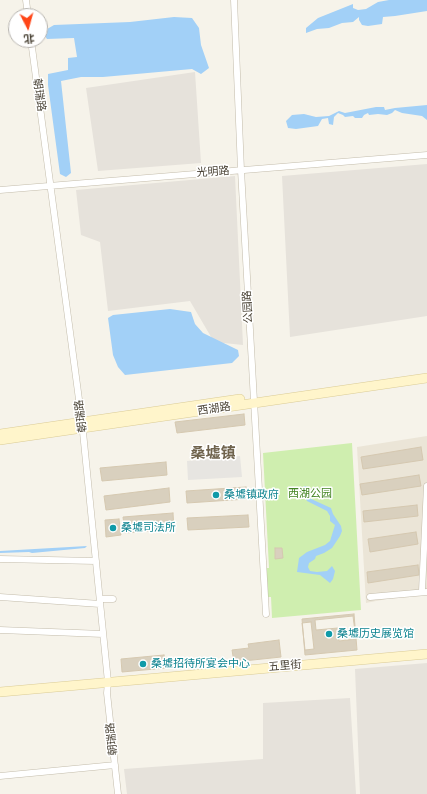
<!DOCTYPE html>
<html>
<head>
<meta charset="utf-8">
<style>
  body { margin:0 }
  #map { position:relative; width:427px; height:794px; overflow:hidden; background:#f6f3ea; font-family:"PT Sans Narrow","Noto Sans SC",sans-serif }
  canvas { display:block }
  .north { position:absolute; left:8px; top:8px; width:40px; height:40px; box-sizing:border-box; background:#fff; border:1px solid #b7b4af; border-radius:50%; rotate:174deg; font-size:11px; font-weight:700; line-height:16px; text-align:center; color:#4b4437 }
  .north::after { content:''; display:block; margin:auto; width:14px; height:18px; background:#ff4618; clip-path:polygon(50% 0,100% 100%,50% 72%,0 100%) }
</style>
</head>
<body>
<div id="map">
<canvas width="427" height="794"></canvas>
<div class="north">北</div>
</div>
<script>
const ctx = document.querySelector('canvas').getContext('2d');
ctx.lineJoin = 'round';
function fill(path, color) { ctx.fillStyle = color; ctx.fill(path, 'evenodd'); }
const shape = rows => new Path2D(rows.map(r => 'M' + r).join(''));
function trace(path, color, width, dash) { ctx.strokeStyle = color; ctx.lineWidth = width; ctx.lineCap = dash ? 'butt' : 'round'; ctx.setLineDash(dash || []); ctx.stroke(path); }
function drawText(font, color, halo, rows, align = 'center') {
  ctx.font = font + ' "PT Sans Narrow","Noto Sans SC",sans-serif'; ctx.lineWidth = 3; ctx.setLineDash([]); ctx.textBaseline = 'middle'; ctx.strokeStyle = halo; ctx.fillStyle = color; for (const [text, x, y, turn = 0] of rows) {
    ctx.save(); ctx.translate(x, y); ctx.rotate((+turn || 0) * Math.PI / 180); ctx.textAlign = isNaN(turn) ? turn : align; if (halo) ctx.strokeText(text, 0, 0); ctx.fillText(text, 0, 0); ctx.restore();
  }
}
const residential = shape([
  [427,436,427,591,366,603,357,447]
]);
const industrial = shape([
  [195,72,201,163,98,171,86,88],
  [427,164,427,316,290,337,282,176],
  [235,176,243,345,214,342,190,301,108,311,100,242,81,235,76,190],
  [427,663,427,794,360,794,355,669],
  [350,698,356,794,127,794,124,769,263,759,263,703]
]);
const green = shape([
  [352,443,361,610,272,618,271,597,267,597,266,568,269,568,263,453]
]);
const parking = shape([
  [240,456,242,477,188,480,187,461]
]);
const water = shape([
  [389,0,427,0,427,11,395,16,383,17,382,24,368,26,362,25,359,20,359,17,353,22,342,23,329,28,317,29,306,33,306,28,318,18,353,4,353,8,358,10,366,9,378,2],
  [174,17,192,18,199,28,201,45,209,68,201,74,192,69,103,77,81,77,61,81,71,173,66,177,60,174,48,85,48,74,68,70,68,58,77,57,74,38,47,39,42,32,54,25,130,22],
  [427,105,427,120,422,116,402,113,395,110,392,113,387,115,378,114,369,115,368,113,364,115,362,118,355,118,353,116,345,117,343,115,338,113,334,117,333,125,329,124,328,118,322,119,318,126,296,129,288,128,286,121,292,115,304,114,316,117,329,116,339,111,345,113,376,107,384,107,385,110,395,108],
  [170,309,191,312,195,324,203,333,238,350,239,356,232,363,125,375,118,367,113,355,108,318,113,315],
  [304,486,309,487,312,493,306,494,309,498,331,508,333,514,341,526,342,531,340,536,332,548,324,553,316,556,315,559,309,563,308,567,310,571,317,572,327,571,332,566,335,571,333,579,330,583,320,575,297,572,299,558,307,552,325,545,330,541,335,525,330,521,330,516,327,511,307,501,304,496,303,491],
  [87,546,85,548,32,553,29,552,0,553,0,551]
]);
const building = shape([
  [244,414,245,425,177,433,175,422,244,414],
  [421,447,423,460,363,469,361,457,421,447],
  [166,462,167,475,102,481,100,468,166,462],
  [419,475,421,486,362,495,360,484,419,475],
  [246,487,247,499,187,503,186,491,246,487],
  [169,488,170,502,106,510,104,496,169,488],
  [417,505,418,516,364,522,363,511,417,505],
  [173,513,174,529,125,533,123,517,173,513],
  [248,515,249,527,188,530,187,518,248,515],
  [119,519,121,535,106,537,105,520,119,519],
  [416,532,418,544,370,552,368,539,416,532],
  [275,548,282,548,283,558,275,559,275,548],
  [418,565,419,575,368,583,367,572,418,565],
  [354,614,357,650,305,655,302,619,354,614],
  [353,616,356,639,339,641,338,628,316,630,315,620,353,616],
  [311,622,314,649,305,650,302,623,311,622],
  [279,640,281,657,234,662,232,650,249,648,248,644,279,640],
  [164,655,166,668,122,672,121,659,164,655]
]);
const street = shape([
  [26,0,28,16],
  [234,0,241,170,266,614],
  [31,40,82,422,108,682,107,693,118,794],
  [0,190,427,155],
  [0,559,96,561],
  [422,591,427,486],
  [0,597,100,604],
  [370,597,427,592],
  [100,599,113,599],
  [0,630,103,634],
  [0,776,115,765]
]);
const secondary = shape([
  [0,434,240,399],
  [0,440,427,378],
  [0,692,427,654]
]);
const markers = [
  [216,495,4,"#0f9aa8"],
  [113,528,4,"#0f9aa8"],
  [329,634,4,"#0f9aa8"],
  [143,664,4,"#0f9aa8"]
];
const streetNames = [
  ["朝瑞路",39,95,82],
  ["光明路",213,172,-4],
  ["公园路",248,307,-93],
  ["西湖路",214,409,-8],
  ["朝瑞路",81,416,-97],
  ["五里街",285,666,-5],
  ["朝瑞路",112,739,-96]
];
const parkNames = [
  ["西湖公园",310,494]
];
const cultureNames = [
  ["桑墟镇政府",224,495],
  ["桑墟司法所",121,528],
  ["桑墟历史展览馆",337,634],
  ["桑墟招待所宴会中心",151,664]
];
const districtNames = [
  ["桑墟镇",213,454]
];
fill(residential, '#ebe5d7');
fill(industrial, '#e6e2db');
fill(green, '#cfeeaf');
fill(parking, '#e7e5e1');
fill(water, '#a2d0f7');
fill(building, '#d9d0be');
trace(building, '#d5c8b0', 1);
trace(street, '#c3bcab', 7);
trace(secondary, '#dacb96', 10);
trace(street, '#fff', 6);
trace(secondary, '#fff5cb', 9);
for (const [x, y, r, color] of markers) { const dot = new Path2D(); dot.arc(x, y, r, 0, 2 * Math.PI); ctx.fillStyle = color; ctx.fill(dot); trace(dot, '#fff', 1.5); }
drawText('11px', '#4b4437', '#fff', streetNames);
drawText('11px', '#438423', '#fff', parkNames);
drawText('11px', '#0d838f', '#fff', cultureNames, 'left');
drawText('bold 15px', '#6f634d', '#fff', districtNames);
</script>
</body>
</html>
